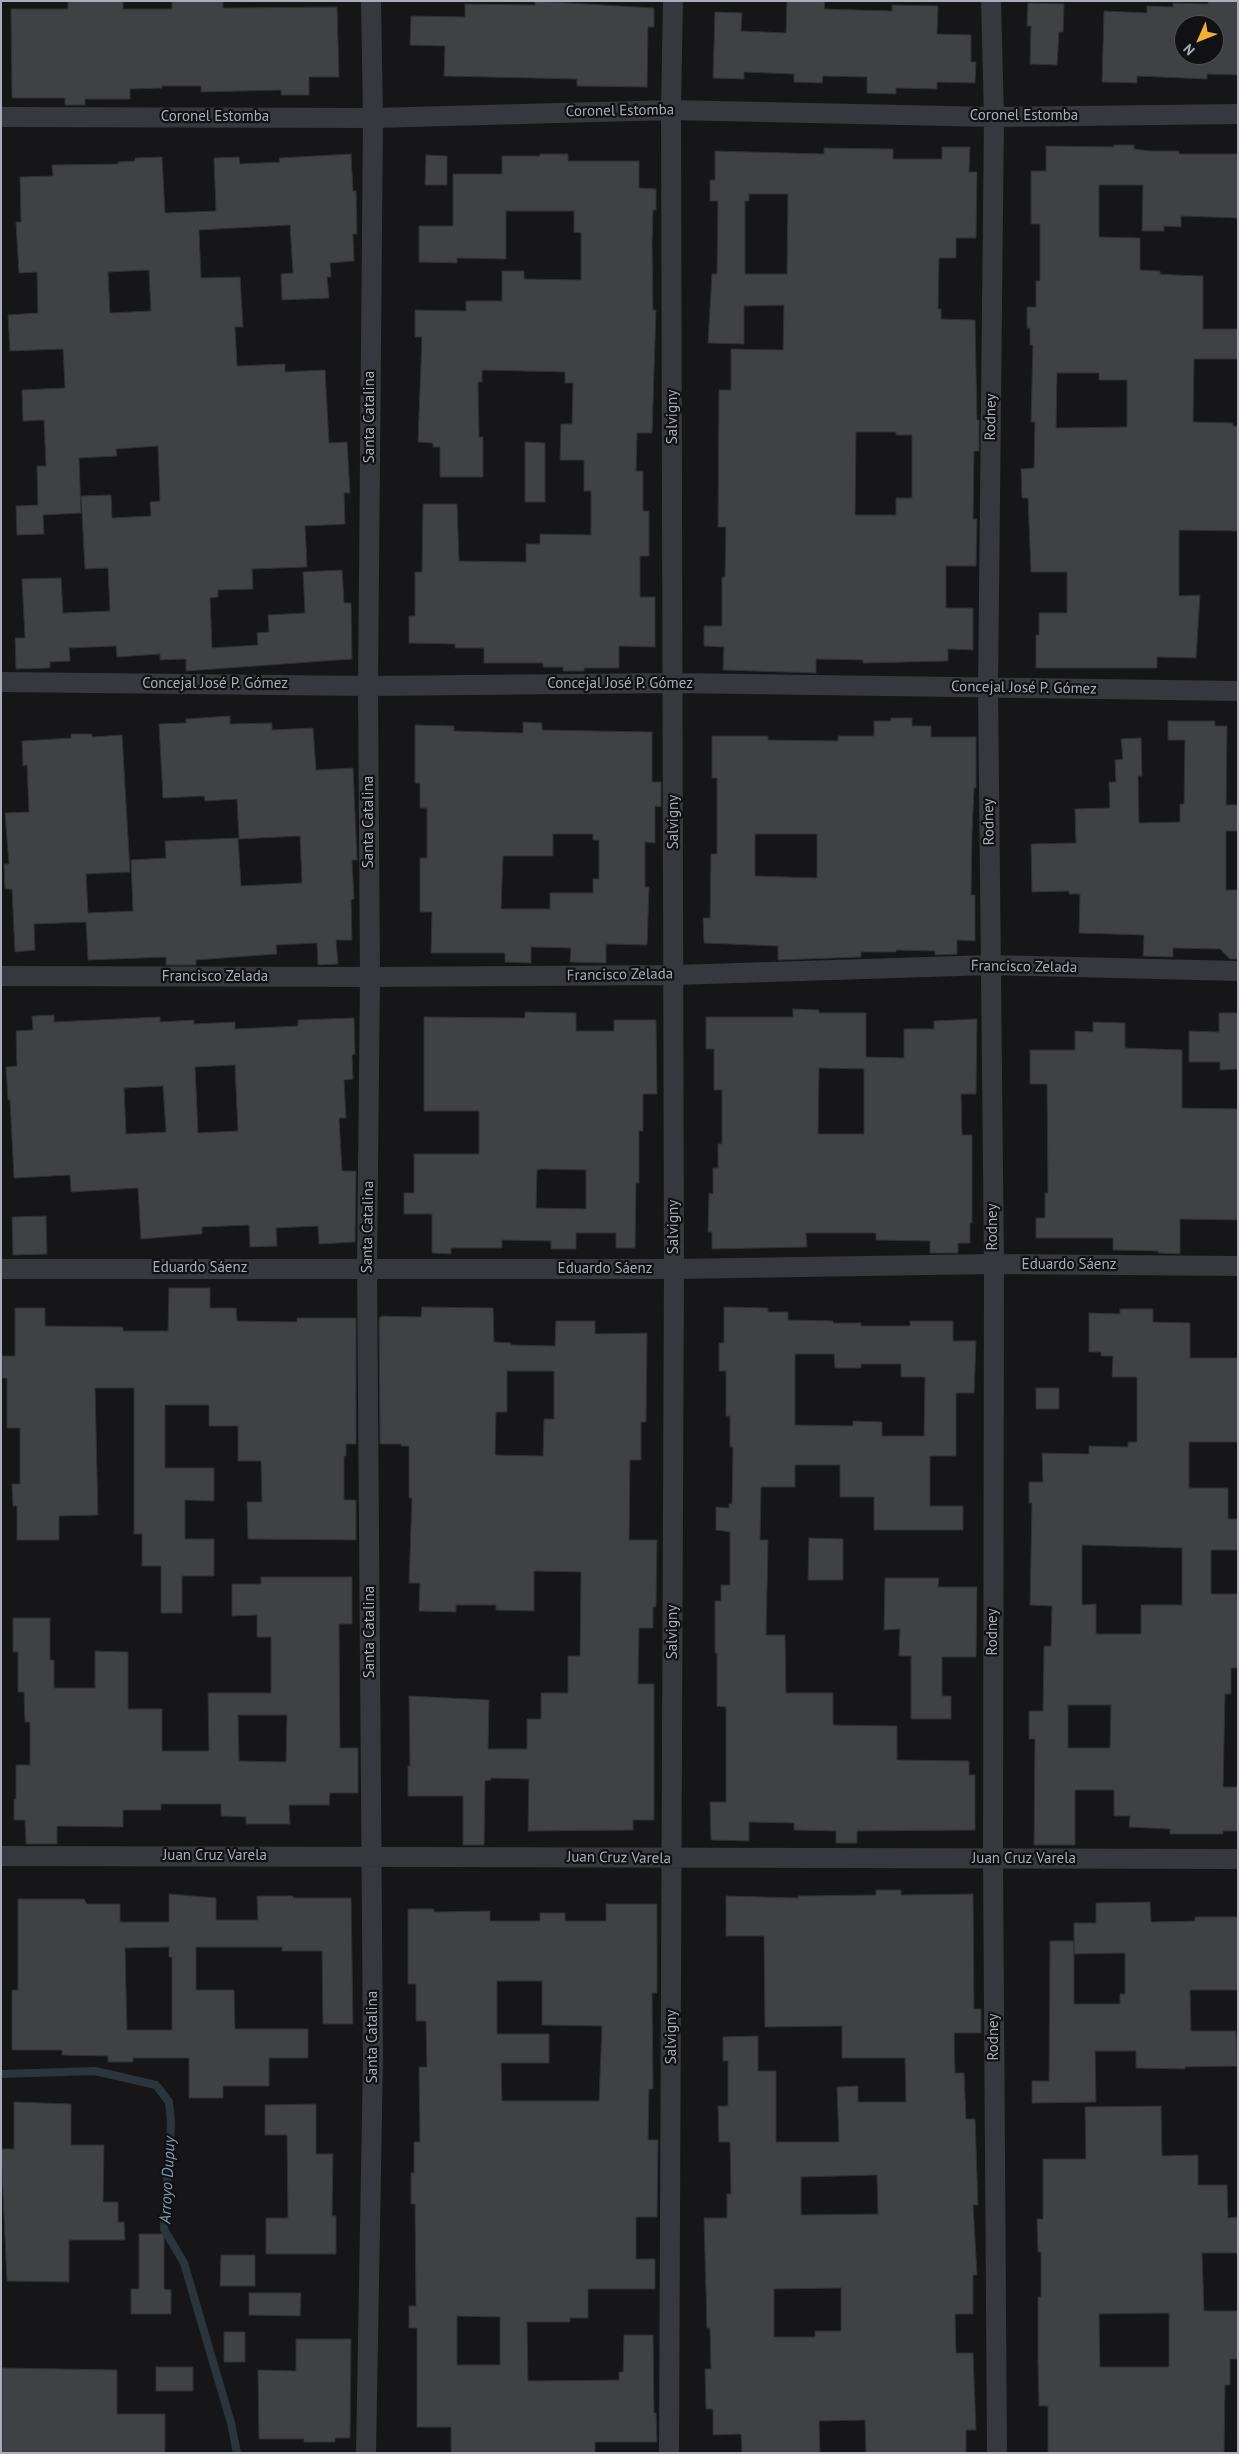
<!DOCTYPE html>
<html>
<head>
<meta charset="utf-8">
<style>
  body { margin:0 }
  #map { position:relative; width:1239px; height:2454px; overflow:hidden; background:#161618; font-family:"PT Sans",sans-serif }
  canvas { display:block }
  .frame { position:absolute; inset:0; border:2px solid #a8adb8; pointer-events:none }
  .north { position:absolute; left:1174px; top:15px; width:50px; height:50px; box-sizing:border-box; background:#111113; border:1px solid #4d4f55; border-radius:50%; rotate:226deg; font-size:14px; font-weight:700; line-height:20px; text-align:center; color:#a8adb8 }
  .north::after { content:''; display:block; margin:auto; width:18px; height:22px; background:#f2b134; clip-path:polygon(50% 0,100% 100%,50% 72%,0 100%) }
</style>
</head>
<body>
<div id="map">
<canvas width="1239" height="2454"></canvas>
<div class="frame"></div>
<div class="north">N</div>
</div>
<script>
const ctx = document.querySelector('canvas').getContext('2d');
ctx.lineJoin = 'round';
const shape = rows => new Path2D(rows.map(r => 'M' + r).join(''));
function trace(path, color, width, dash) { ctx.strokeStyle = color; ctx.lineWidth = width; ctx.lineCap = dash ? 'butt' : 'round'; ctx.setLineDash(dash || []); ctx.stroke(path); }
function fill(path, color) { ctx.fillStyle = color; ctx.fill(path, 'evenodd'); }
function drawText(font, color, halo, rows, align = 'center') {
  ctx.font = font + ' "PT Sans",sans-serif'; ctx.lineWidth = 4.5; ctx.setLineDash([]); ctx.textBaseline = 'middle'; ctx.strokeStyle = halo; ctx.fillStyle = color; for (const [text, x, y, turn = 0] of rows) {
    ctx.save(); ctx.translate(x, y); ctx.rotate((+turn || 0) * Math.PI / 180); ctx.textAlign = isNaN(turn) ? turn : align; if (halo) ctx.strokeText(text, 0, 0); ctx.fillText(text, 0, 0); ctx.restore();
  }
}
const stream = shape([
  [1,2074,95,2071,156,2085,169,2102,171,2123,164,2229,184,2263,231,2423,237,2453]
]);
const building = shape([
  [68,1,123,1,123,9,172,9,172,1,223,1,223,8,337,7,339,77,309,77,309,95,281,95,281,90,201,92,201,86,162,86,162,88,130,89,130,99,85,99,85,105,65,105,65,98,12,98,11,9,68,9,68,1],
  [535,1,654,8,654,27,648,27,647,87,577,86,577,79,444,76,445,46,410,45,411,16,465,17,465,4,535,5,535,1],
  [787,1,825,1,824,9,892,11,892,5,938,6,937,34,971,35,971,62,976,62,975,83,937,82,937,89,896,88,896,94,867,93,867,77,823,76,822,83,794,82,794,74,744,72,744,79,713,78,715,12,742,13,741,31,786,33,787,1],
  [1208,1,1238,1,1238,75,1207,74,1207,79,1137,76,1137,83,1102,82,1104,11,1147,13,1147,6,1173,7,1173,3,1208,4,1208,1],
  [1184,25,1214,25,1214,55,1184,55,1184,25],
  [1028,3,1064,4,1063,32,1059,32,1057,65,1030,64,1031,26,1027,26,1028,3],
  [1114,145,1134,145,1134,149,1150,151,1179,151,1179,154,1238,154,1238,218,1181,216,1181,227,1164,226,1164,231,1142,231,1143,185,1099,185,1099,237,1140,238,1140,270,1160,271,1160,274,1174,275,1203,276,1203,329,1238,329,1238,359,1194,359,1193,422,1233,423,1233,426,1238,426,1238,531,1179,530,1179,596,1200,595,1196,658,1157,657,1157,668,1036,668,1036,635,1039,635,1039,613,1067,613,1067,572,1031,572,1028,498,1022,498,1021,469,1034,468,1035,422,1031,422,1033,345,1030,345,1030,328,1027,328,1027,307,1036,307,1036,281,1040,281,1040,224,1031,224,1031,171,1046,171,1046,146,1114,147,1114,145],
  [1057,373,1099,373,1099,380,1127,380,1127,427,1056,428,1057,373],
  [942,147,970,147,969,172,977,172,976,238,956,238,956,258,939,258,938,309,941,309,941,319,975,320,977,420,979,420,979,451,974,451,973,519,977,519,976,566,946,566,946,608,973,608,973,650,948,649,948,661,863,663,863,660,816,659,816,673,723,670,724,647,704,646,704,626,722,626,722,577,725,577,726,527,718,527,719,390,731,390,731,349,783,350,784,305,744,306,744,344,708,343,712,274,717,274,718,201,710,201,710,180,715,180,715,151,824,154,824,148,893,149,893,159,942,159,942,147],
  [749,194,788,194,787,274,745,274,745,201,749,201,749,194],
  [856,432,896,432,896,435,912,435,912,498,896,498,896,515,855,515,856,432],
  [351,154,353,191,356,191,357,234,353,234,354,261,330,263,331,277,327,277,329,298,282,300,281,274,293,273,290,225,199,230,201,278,240,277,243,327,235,327,237,366,285,364,285,372,325,370,329,443,347,442,350,493,344,493,345,524,305,526,307,567,252,569,253,589,218,590,218,597,210,598,212,648,258,645,257,633,269,632,268,615,305,613,303,572,342,570,344,603,351,603,352,659,186,671,186,659,160,660,160,654,117,657,116,646,69,648,70,661,50,662,50,668,16,669,15,638,25,638,22,579,61,578,63,613,110,611,108,568,85,569,81,496,111,495,112,518,151,516,150,502,160,501,158,446,116,449,117,456,79,458,81,513,43,515,44,534,17,535,16,506,38,505,37,466,46,466,44,420,23,421,22,390,65,388,63,349,10,351,8,315,38,313,37,272,19,273,16,222,21,222,20,177,53,176,52,165,118,164,118,162,135,161,135,158,162,157,165,213,216,211,214,158,239,157,240,164,280,162,279,158,351,154],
  [149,270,151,311,110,313,108,272,149,270],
  [540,154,568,154,568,161,639,161,639,188,656,189,656,210,653,210,652,243,653,310,656,310,652,433,637,433,636,471,643,471,643,511,649,511,649,556,640,556,640,597,655,597,655,647,619,646,619,668,584,668,584,671,563,671,563,667,543,667,543,663,484,663,484,648,455,648,455,644,409,643,409,616,415,616,415,572,422,572,423,504,457,504,459,561,526,562,526,544,540,544,540,534,591,535,591,491,584,491,584,460,560,460,561,424,572,424,573,383,565,383,565,372,482,370,482,382,478,382,479,437,483,437,483,477,440,477,440,447,433,447,433,443,418,442,422,337,415,337,415,310,466,311,466,301,502,301,502,271,524,271,524,279,581,280,581,233,574,232,574,211,506,211,506,259,457,258,457,263,419,262,419,226,453,226,453,174,502,174,502,156,540,156,540,154],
  [426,155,447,156,447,185,425,185,426,155],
  [525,442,545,443,545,502,525,502,525,442],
  [230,716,230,724,272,723,272,730,313,728,316,770,353,768,357,860,352,860,354,899,351,900,352,940,336,940,338,964,318,965,317,943,276,945,277,954,196,960,196,965,166,965,166,957,88,960,86,922,34,924,35,950,15,952,12,889,5,889,4,864,9,864,5,813,29,812,27,765,23,766,22,741,71,738,71,734,92,734,92,737,122,735,130,872,86,874,88,913,133,911,131,860,166,858,165,841,238,838,241,886,302,883,300,836,239,839,237,799,205,801,204,796,163,798,159,724,186,723,186,719,230,716],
  [891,718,912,718,912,726,931,726,931,737,976,737,976,788,974,788,972,833,971,895,975,895,975,941,957,940,957,954,935,955,935,951,896,950,896,952,861,952,861,957,778,960,778,946,704,943,703,918,710,918,711,854,717,854,717,778,712,778,712,736,768,736,768,740,838,741,838,736,874,736,874,721,891,721,891,718],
  [755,834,817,834,817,878,755,876,755,834],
  [1168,721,1215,721,1215,726,1227,726,1226,805,1238,805,1238,831,1226,831,1226,890,1238,890,1238,959,1230,959,1220,949,1173,948,1173,957,1143,956,1144,935,1079,933,1080,894,1069,894,1069,891,1032,892,1031,844,1076,843,1075,809,1110,808,1109,782,1116,782,1115,760,1123,759,1121,739,1141,738,1142,776,1138,776,1139,823,1180,822,1180,804,1184,804,1185,740,1168,740,1168,721],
  [523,722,542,723,542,730,652,732,652,782,661,782,661,807,655,806,655,843,645,842,645,887,649,887,647,945,606,944,606,963,570,962,571,948,531,947,531,963,505,962,505,953,431,953,432,912,420,912,420,858,427,858,427,808,420,808,420,783,415,783,415,725,454,726,454,731,523,733,523,722],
  [553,834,593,834,593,840,599,840,599,879,593,879,593,893,550,893,550,909,501,909,503,856,553,856,553,834],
  [793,1009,819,1010,819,1013,866,1013,866,1057,904,1058,904,1029,934,1029,934,1021,977,1019,976,1094,961,1094,962,1135,972,1135,972,1223,970,1223,970,1243,958,1243,958,1253,930,1253,930,1241,876,1240,876,1233,806,1233,807,1247,712,1249,712,1232,708,1232,709,1193,713,1194,713,1168,718,1168,718,1144,722,1144,722,1090,714,1090,714,1049,706,1049,706,1017,793,1017,793,1009],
  [819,1068,864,1069,864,1134,818,1134,819,1068],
  [525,1012,576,1013,576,1031,614,1031,614,1020,656,1020,657,1094,643,1094,643,1131,639,1131,639,1183,636,1183,635,1248,616,1248,616,1233,576,1233,576,1249,551,1249,551,1241,502,1240,502,1248,451,1248,451,1254,432,1253,432,1214,404,1214,404,1193,414,1193,414,1154,479,1154,479,1111,424,1111,424,1017,525,1018,525,1012],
  [541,1169,586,1170,586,1209,536,1208,537,1170,541,1169],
  [1219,1013,1238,1013,1238,1069,1220,1070,1220,1062,1189,1062,1189,1031,1219,1032,1219,1013],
  [54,1015,54,1022,160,1017,160,1022,194,1020,194,1024,235,1022,235,1029,298,1026,298,1020,354,1018,355,1054,352,1055,353,1079,344,1080,346,1118,339,1118,342,1171,356,1171,355,1242,319,1244,318,1226,276,1228,277,1246,250,1247,249,1225,202,1227,202,1234,141,1239,138,1188,71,1192,70,1175,14,1178,10,1100,8,1100,6,1067,17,1066,16,1031,33,1030,32,1016,54,1015],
  [235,1065,238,1131,198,1133,195,1067,235,1065],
  [163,1086,166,1132,126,1134,124,1088,163,1086],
  [1093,1022,1125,1023,1125,1048,1182,1050,1182,1108,1238,1109,1238,1220,1180,1219,1180,1254,1158,1253,1158,1251,1113,1250,1113,1238,1036,1238,1036,1218,1045,1218,1045,1193,1048,1193,1047,1084,1030,1084,1030,1050,1075,1050,1075,1031,1093,1032,1093,1022],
  [46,1216,47,1254,13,1255,12,1217,46,1216],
  [169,1288,210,1288,210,1308,236,1308,237,1321,297,1322,297,1318,356,1318,356,1444,346,1444,346,1456,344,1456,344,1500,356,1500,356,1540,248,1539,247,1502,262,1502,261,1461,238,1461,238,1426,209,1426,209,1405,165,1405,165,1468,214,1468,214,1501,185,1500,185,1539,214,1539,214,1576,182,1576,182,1613,161,1613,161,1566,142,1566,142,1534,134,1534,134,1388,95,1388,98,1515,59,1516,59,1540,17,1540,17,1506,13,1506,12,1484,20,1484,20,1428,7,1428,7,1378,2,1378,2,1356,15,1356,15,1308,45,1308,45,1326,123,1327,123,1331,168,1331,169,1288],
  [422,1307,493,1308,494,1342,511,1343,511,1345,555,1346,556,1321,595,1321,595,1334,647,1333,646,1422,641,1422,641,1460,630,1460,629,1540,657,1540,656,1607,653,1607,653,1628,639,1628,638,1684,654,1684,654,1820,633,1820,633,1830,528,1831,529,1779,491,1778,491,1780,485,1781,484,1845,463,1845,463,1796,408,1796,408,1766,410,1766,409,1696,489,1700,488,1749,527,1749,527,1719,541,1719,541,1693,568,1693,568,1656,580,1656,581,1572,534,1571,534,1611,496,1610,496,1605,456,1605,456,1612,419,1611,420,1583,409,1583,412,1498,409,1498,409,1446,401,1446,401,1444,380,1444,379,1318,382,1316,421,1317,422,1307],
  [507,1371,554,1371,554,1419,544,1419,543,1456,495,1455,496,1412,507,1412,507,1371],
  [724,1307,768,1308,768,1312,788,1312,788,1320,833,1321,833,1323,861,1323,861,1326,910,1326,910,1321,953,1321,953,1341,976,1341,974,1393,956,1393,956,1456,930,1456,930,1506,963,1506,963,1530,874,1530,874,1497,840,1497,840,1465,795,1465,795,1487,761,1487,760,1540,768,1540,766,1635,785,1635,786,1693,833,1693,833,1725,897,1726,897,1760,969,1761,969,1775,975,1775,975,1830,857,1831,857,1843,836,1843,836,1831,794,1830,794,1823,749,1822,749,1841,711,1840,710,1802,726,1802,726,1707,717,1706,717,1653,715,1653,715,1601,721,1601,721,1585,730,1585,730,1532,716,1530,716,1507,729,1508,729,1504,732,1504,733,1447,730,1447,730,1416,726,1416,726,1371,719,1371,719,1343,724,1343,724,1307],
  [795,1354,834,1354,835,1368,861,1368,861,1364,901,1364,901,1377,925,1377,924,1436,882,1436,882,1422,853,1421,853,1426,795,1425,795,1354],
  [1120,1309,1153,1309,1153,1322,1190,1323,1190,1358,1238,1358,1238,1442,1189,1442,1189,1488,1228,1488,1228,1519,1238,1519,1238,1550,1211,1550,1211,1594,1238,1594,1238,1668,1231,1668,1231,1694,1225,1694,1223,1787,1238,1787,1238,1831,1223,1831,1223,1834,1170,1834,1170,1829,1129,1827,1130,1816,1114,1816,1114,1790,1075,1790,1075,1845,1034,1845,1035,1739,1029,1739,1029,1711,1043,1711,1044,1646,1051,1646,1052,1606,1030,1605,1032,1503,1029,1503,1029,1482,1043,1482,1042,1453,1089,1454,1089,1446,1128,1447,1128,1442,1137,1442,1137,1377,1112,1377,1113,1356,1101,1356,1101,1352,1089,1352,1089,1313,1120,1314,1120,1309],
  [1082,1545,1182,1548,1182,1605,1141,1605,1141,1634,1096,1634,1096,1604,1082,1605,1082,1545],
  [1068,1705,1111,1705,1110,1748,1068,1748,1068,1705],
  [1036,1388,1059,1388,1059,1409,1036,1409,1036,1388],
  [809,1538,843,1539,843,1580,808,1580,809,1538],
  [261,1577,352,1577,352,1624,339,1624,340,1748,358,1748,358,1793,330,1793,329,1805,289,1805,290,1824,246,1824,246,1817,221,1816,221,1804,161,1804,161,1810,123,1810,123,1827,57,1826,57,1844,26,1844,25,1820,14,1820,14,1799,16,1799,16,1765,30,1765,30,1722,25,1722,24,1692,18,1692,18,1652,13,1652,13,1618,50,1618,50,1660,54,1660,54,1688,95,1688,95,1651,128,1652,128,1709,162,1709,162,1751,209,1751,208,1693,271,1693,271,1637,257,1637,257,1615,232,1616,232,1584,261,1584,261,1577],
  [238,1715,287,1715,286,1762,239,1761,238,1715],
  [885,1578,939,1578,938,1587,977,1587,976,1657,942,1657,942,1696,951,1696,951,1719,911,1719,911,1656,899,1656,900,1629,884,1630,885,1578],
  [876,1890,901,1890,901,1895,973,1894,974,2009,981,2009,981,2033,954,2033,955,2073,964,2073,966,2119,975,2119,978,2205,973,2205,977,2275,973,2275,973,2314,955,2314,956,2353,973,2353,976,2430,966,2430,966,2453,866,2453,865,2420,819,2421,820,2453,742,2453,741,2434,713,2435,713,2409,706,2409,705,2369,711,2369,710,2328,707,2328,704,2218,727,2218,727,2194,731,2194,730,2142,719,2142,718,2106,728,2106,728,2061,723,2061,723,2037,758,2036,758,2071,776,2071,776,2142,839,2142,837,2087,858,2086,858,2102,906,2102,905,2058,842,2058,842,2026,765,2027,764,1936,726,1936,726,1896,798,1898,798,1896,876,1895,876,1890],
  [877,2175,878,2214,801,2215,801,2177,877,2175],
  [841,2288,841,2331,815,2331,815,2337,774,2337,774,2289,841,2288],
  [169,1894,216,1898,216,1920,258,1920,257,1896,293,1896,293,1898,351,1898,353,2024,323,2024,322,1951,282,1951,282,1947,196,1947,196,1990,234,1990,235,2029,308,2029,308,2058,269,2058,269,2086,223,2086,223,2098,189,2098,189,2058,133,2058,133,2062,108,2062,108,2056,62,2055,62,2050,12,2050,12,1990,18,1990,18,1899,84,1899,87,1904,120,1904,120,1922,169,1922,169,1894],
  [169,1947,169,1957,172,1957,172,2030,127,2030,125,1948,169,1947],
  [1150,1902,1151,1922,1195,1921,1195,1917,1238,1917,1238,1990,1190,1990,1191,2031,1236,2031,1237,2066,1185,2067,1185,2069,1136,2068,1136,2051,1095,2051,1096,2102,1032,2103,1032,2081,1049,2081,1050,1941,1074,1941,1074,1923,1096,1923,1096,1903,1150,1902],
  [1074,1941,1074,1954,1125,1953,1125,1994,1120,1994,1120,2004,1074,2004,1074,1941],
  [606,1904,657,1904,657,1993,652,1993,653,2089,649,2089,648,2140,658,2140,657,2217,636,2217,636,2259,655,2259,655,2289,588,2289,588,2318,570,2318,570,2322,527,2322,528,2381,619,2380,619,2372,623,2372,624,2335,653,2335,654,2413,656,2413,657,2442,595,2442,595,2453,451,2453,451,2427,417,2427,417,2328,409,2328,409,2306,416,2306,415,2204,411,2204,411,2173,414,2173,414,2142,420,2142,419,2067,427,2067,426,2021,416,2021,416,1984,408,1984,408,1909,434,1909,434,1912,490,1911,490,1921,540,1921,540,1913,565,1913,565,1921,606,1921,606,1904],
  [497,1981,542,1981,542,2025,602,2026,599,2101,502,2101,501,2063,549,2063,549,2034,497,2034,497,1981],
  [457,2316,500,2317,500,2365,457,2365,457,2316],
  [14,2102,71,2104,71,2145,104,2145,103,2202,118,2202,118,2222,124,2222,125,2240,69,2240,69,2282,7,2281,1,2149,14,2149,14,2102],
  [316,2104,316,2154,333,2154,332,2216,336,2216,336,2254,266,2254,266,2218,288,2218,287,2135,265,2135,265,2105,316,2104],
  [1161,2106,1162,2156,1198,2155,1198,2185,1227,2185,1228,2218,1238,2217,1238,2253,1202,2253,1204,2311,1238,2311,1238,2359,1230,2359,1230,2385,1225,2385,1224,2453,1048,2453,1048,2406,1039,2406,1038,2362,1038,2297,1041,2297,1041,2252,1038,2252,1037,2219,1043,2219,1043,2159,1086,2159,1085,2107,1161,2106],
  [1169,2313,1169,2367,1100,2367,1099,2314,1169,2313],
  [139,2234,164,2234,164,2289,171,2290,171,2314,131,2314,131,2289,139,2289,139,2234],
  [221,2255,255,2255,255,2286,220,2286,221,2255],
  [249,2293,301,2293,300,2316,249,2315,249,2293],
  [224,2332,245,2332,245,2362,224,2362,224,2332],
  [296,2339,351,2339,350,2438,335,2438,335,2442,304,2442,304,2439,259,2439,258,2370,296,2371,296,2339],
  [156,2367,193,2367,193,2391,156,2391,156,2367],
  [2,2368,117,2370,117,2414,165,2414,165,2453,2,2453,2,2368]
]);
const minor = shape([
  [991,1,994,117,988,688,994,1264,993,1859,997,2453],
  [1,117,373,118,671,110,994,117,1238,114],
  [1,682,368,686,674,683,1238,691],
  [1,976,370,977,674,975,991,965,1238,971],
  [1,1269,674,1269,994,1264,1238,1266],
  [1,1856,1238,1859],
  [366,2453,373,2058,367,1267,370,977,368,686,373,118,371,1],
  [669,2453,674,1269,671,110,673,1]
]);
const streetNames = [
  ["Coronel Estomba",620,111,-1],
  ["Coronel Estomba",1024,116],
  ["Coronel Estomba",215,117],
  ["Santa Catalina",370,417,-90],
  ["Salvigny",673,417,-90],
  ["Rodney",991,417,-89],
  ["Concejal José P. Gómez",215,684],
  ["Concejal José P. Gómez",620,684],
  ["Concejal José P. Gómez",1024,688,1],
  ["Santa Catalina",369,822,-90],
  ["Salvigny",674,822,-90],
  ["Rodney",989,822,-91],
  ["Francisco Zelada",1024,967,1],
  ["Francisco Zelada",620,975,-1],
  ["Francisco Zelada",215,977],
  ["Santa Catalina",368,1227,-89],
  ["Salvigny",674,1227,-90],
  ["Rodney",993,1227,-90],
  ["Eduardo Sáenz",1069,1265],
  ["Eduardo Sáenz",200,1268],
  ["Eduardo Sáenz",605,1269],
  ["Santa Catalina",370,1632,-90],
  ["Salvigny",673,1632,-90],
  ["Rodney",993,1632,-90],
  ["Juan Cruz Varela",215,1856],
  ["Juan Cruz Varela",619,1858,1],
  ["Juan Cruz Varela",1024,1859],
  ["Santa Catalina",373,2037,-90],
  ["Salvigny",672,2037,-90],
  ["Rodney",994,2037,-90]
];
const waterNames = [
  ["Arroyo Dupuy",168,2180,-87]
];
trace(stream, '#2c353c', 8);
fill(building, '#404145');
trace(building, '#303034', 1);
trace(minor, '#37383d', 20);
drawText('15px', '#a8adb8', '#111113', streetNames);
drawText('italic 16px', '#7f9bb3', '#111113', waterNames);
</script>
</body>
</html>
